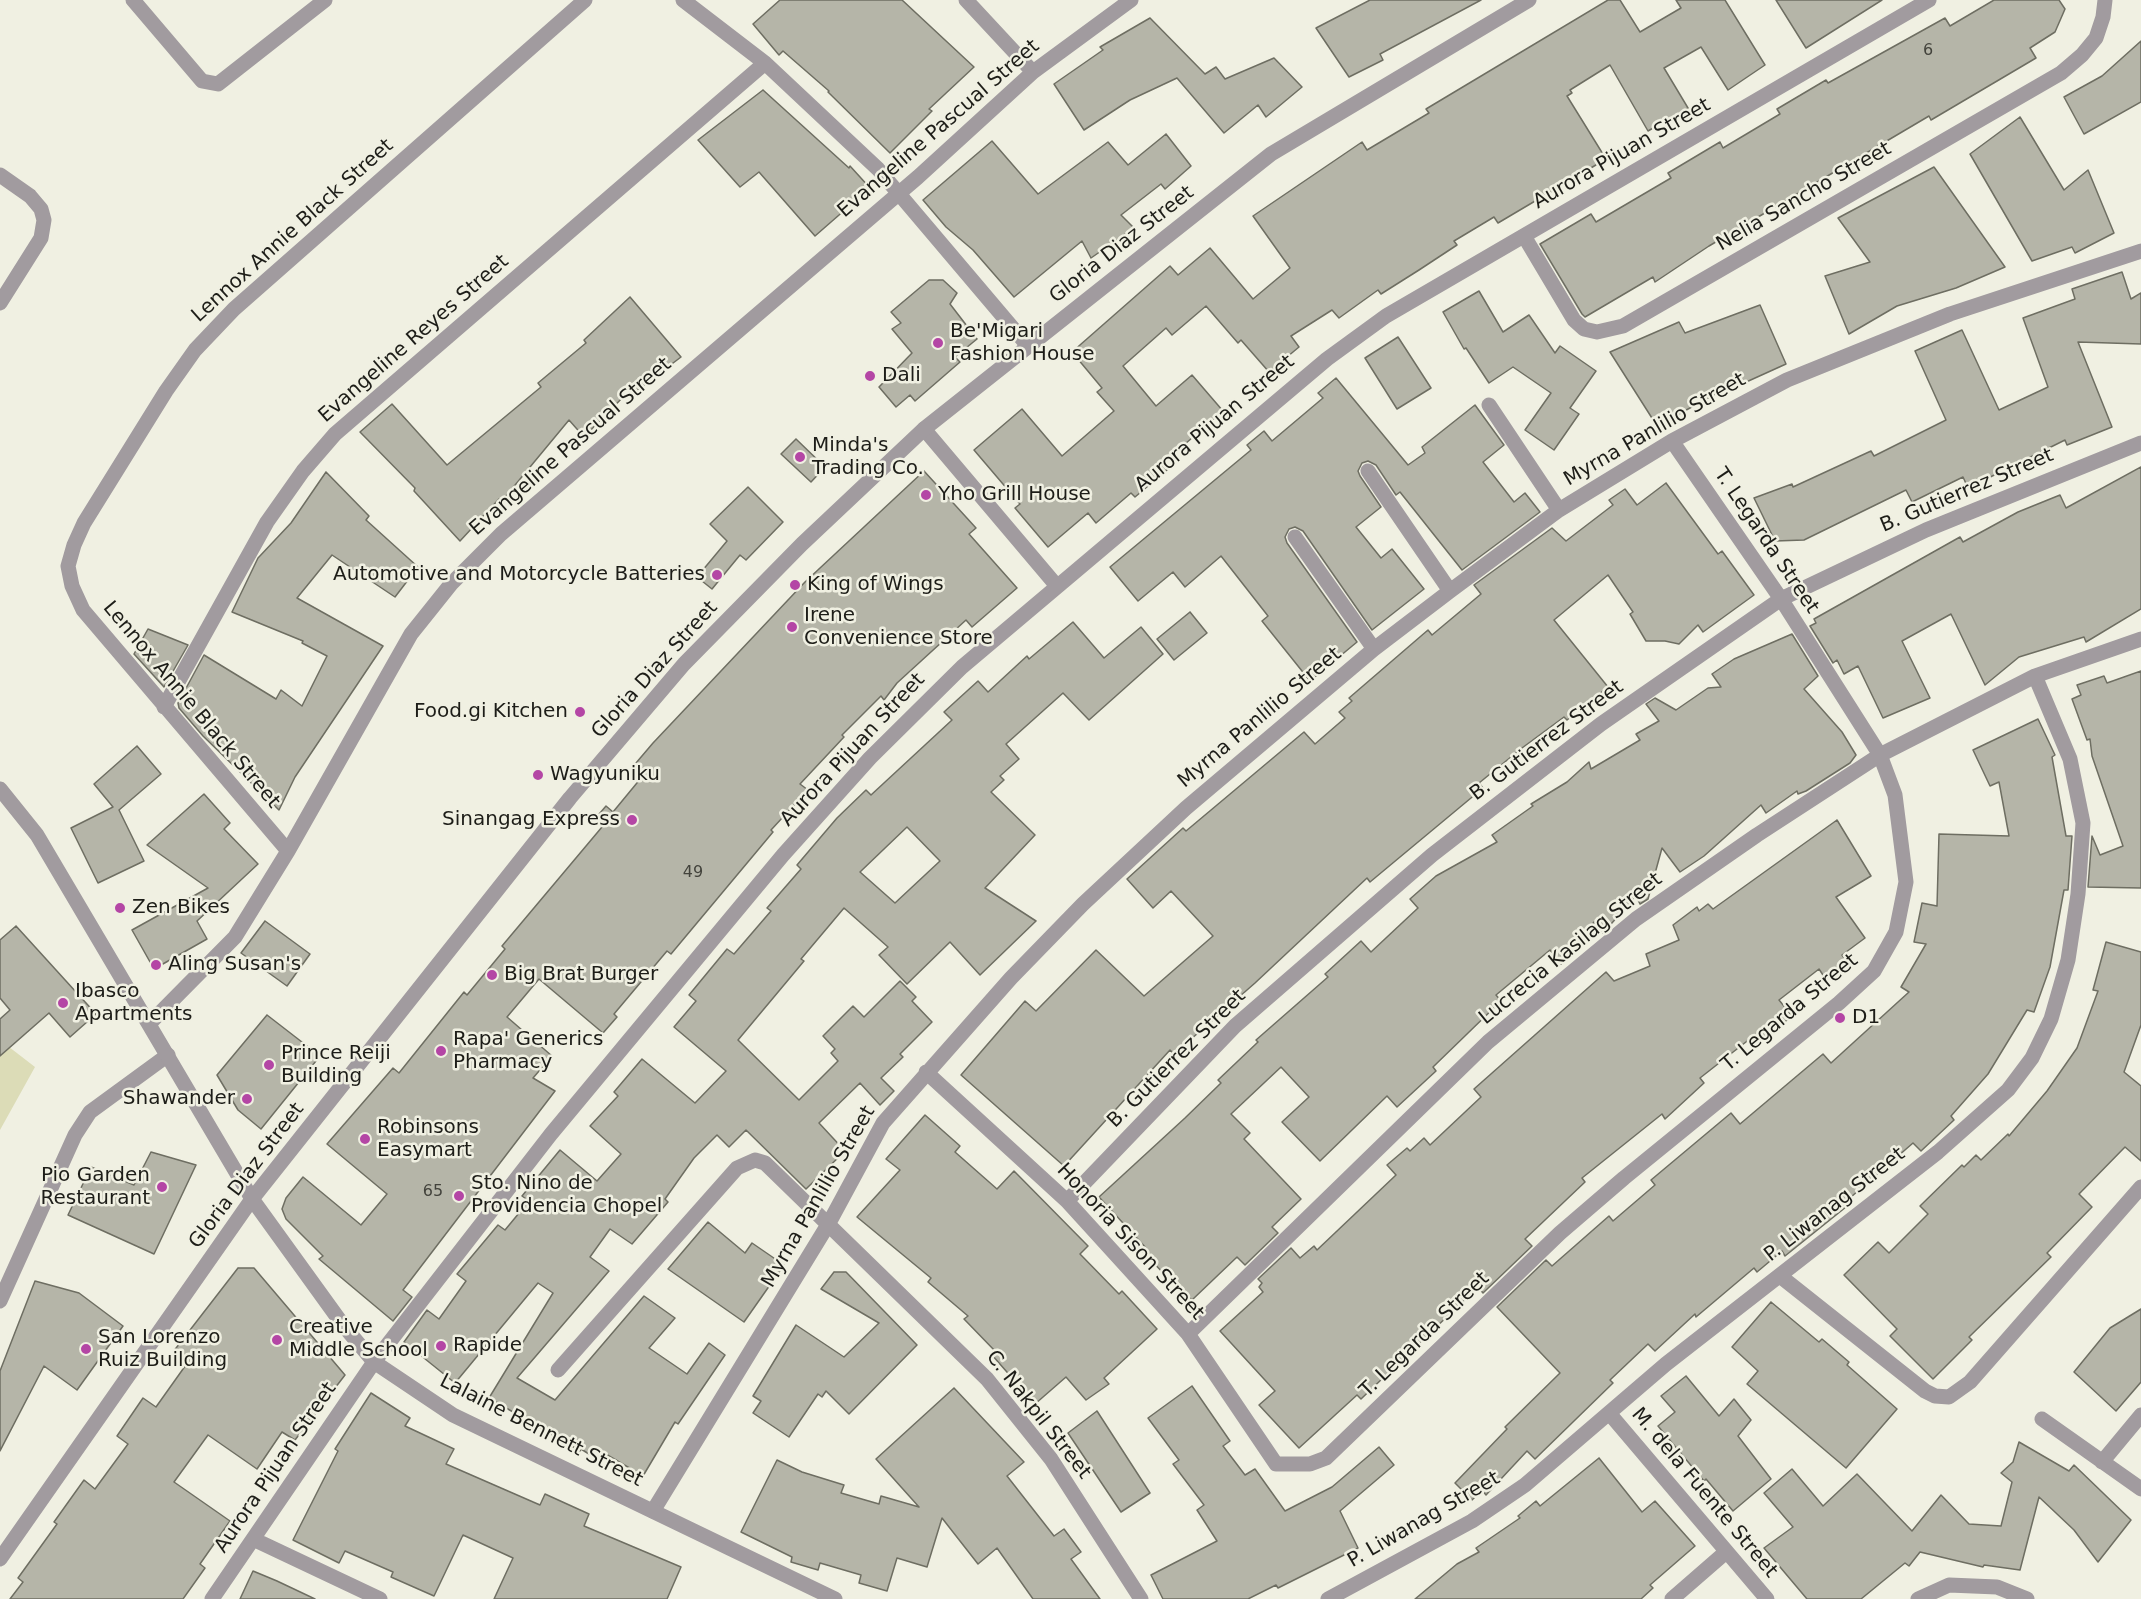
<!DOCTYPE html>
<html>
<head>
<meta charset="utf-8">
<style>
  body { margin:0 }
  canvas { display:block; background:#f0f0e2 }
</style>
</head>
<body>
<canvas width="2141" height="1599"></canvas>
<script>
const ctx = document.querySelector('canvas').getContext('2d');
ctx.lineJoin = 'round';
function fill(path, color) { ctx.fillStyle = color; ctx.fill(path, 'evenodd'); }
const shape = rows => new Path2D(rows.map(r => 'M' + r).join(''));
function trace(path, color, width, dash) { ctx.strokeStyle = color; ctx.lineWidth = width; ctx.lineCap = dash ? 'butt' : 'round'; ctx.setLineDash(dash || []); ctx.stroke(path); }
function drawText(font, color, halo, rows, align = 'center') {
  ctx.font = font + ' "DejaVu Sans",sans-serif'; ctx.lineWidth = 5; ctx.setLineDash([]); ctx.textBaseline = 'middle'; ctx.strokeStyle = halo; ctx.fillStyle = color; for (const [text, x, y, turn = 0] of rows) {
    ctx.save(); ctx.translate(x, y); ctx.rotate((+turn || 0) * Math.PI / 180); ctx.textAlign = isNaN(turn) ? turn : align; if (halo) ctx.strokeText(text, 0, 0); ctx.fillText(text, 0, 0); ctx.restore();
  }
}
const green = shape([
  [0,1040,35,1067,0,1130]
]);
const building = shape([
  [780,0,902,0,974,67,929,109,932,111,890,153,828,92,829,91,783,51,779,55,753,24,780,0],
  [1370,0,1481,0,1380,54,1383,60,1349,77,1316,28,1370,0],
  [1608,0,1620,0,1640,32,1681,8,1676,0,1725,0,1765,65,1728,90,1701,47,1664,68,1688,108,1648,131,1610,65,1570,90,1572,93,1567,96,1606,159,1498,223,1494,217,1454,241,1457,245,1419,270,1381,294,1378,290,1339,318,1332,310,1291,336,1299,347,1269,372,1241,340,1238,343,1206,306,1172,335,1166,328,1123,366,1156,406,1192,375,1223,411,1162,464,1167,470,1135,497,1131,493,1096,523,1088,513,1048,547,1015,508,1020,504,974,450,1022,409,1062,456,1114,411,1097,392,1102,388,1072,352,1170,266,1178,275,1210,248,1253,299,1290,268,1253,216,1362,142,1367,150,1429,113,1426,109,1608,0],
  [1776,0,1882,0,1806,48,1776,0],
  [1994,0,2059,0,2065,9,2055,32,2030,48,2036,58,1931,120,1929,116,1709,246,1655,282,1653,277,1585,317,1582,314,1540,244,1591,214,1596,222,1671,178,1668,173,1720,142,1723,148,1780,114,1777,109,1826,80,1828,83,1945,18,1950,26,1994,0],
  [1150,18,1205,74,1216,67,1225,79,1274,58,1302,87,1266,117,1258,105,1224,133,1177,78,1130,100,1084,130,1054,84,1103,50,1100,47,1150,18],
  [2141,41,2141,102,2084,134,2064,97,2102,76,2141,41],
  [763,90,849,168,850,166,870,188,815,236,759,172,740,187,698,140,763,90],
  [2020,117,2064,190,2088,170,2114,233,2075,253,2072,247,2032,261,1970,154,2020,117],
  [1166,134,1191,166,1165,189,1161,184,1121,215,1134,228,1091,258,1082,241,1014,297,973,250,946,227,923,200,992,141,1038,194,1108,142,1128,165,1166,134],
  [1934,167,2005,267,1956,288,1897,306,1849,334,1825,276,1870,262,1838,218,1934,167],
  [2122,272,2131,299,2141,293,2141,344,2078,342,2112,427,2067,445,2065,440,1968,488,1963,477,1912,502,1906,490,1804,540,1775,541,1754,498,1792,484,1793,487,1871,451,1874,456,1946,420,1915,351,1962,330,1999,410,2048,387,2023,318,2075,299,2072,289,2122,272],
  [929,280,943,280,957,293,950,304,977,339,955,357,960,362,915,401,910,395,896,407,879,387,912,353,892,329,901,323,891,312,929,280],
  [1479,291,1503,332,1529,315,1555,353,1560,346,1596,371,1570,408,1579,414,1554,450,1525,430,1551,393,1513,367,1489,383,1466,348,1464,349,1443,312,1479,291],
  [630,297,681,357,631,395,628,392,584,437,569,420,501,502,499,499,460,541,414,491,415,488,360,432,392,404,447,465,541,387,538,383,586,343,584,340,630,297],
  [1760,305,1786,364,1733,388,1732,385,1657,426,1610,352,1679,322,1685,333,1760,305],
  [1398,337,1431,388,1397,409,1365,358,1398,337],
  [1336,378,1408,465,1425,453,1422,447,1475,405,1504,445,1483,462,1514,502,1525,493,1540,512,1462,570,1400,492,1396,495,1376,465,1368,461,1362,463,1358,471,1360,476,1381,507,1356,527,1381,558,1392,549,1424,589,1372,630,1303,531,1295,527,1289,529,1285,537,1287,543,1357,642,1310,681,1262,621,1268,616,1221,556,1185,587,1173,572,1138,601,1110,567,1251,450,1247,445,1264,431,1272,441,1323,398,1318,393,1336,378],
  [796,439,825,467,811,482,781,454,796,439],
  [2141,467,2141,609,2086,642,2084,637,2019,657,1985,685,1951,614,1902,641,1930,698,1883,718,1858,666,1844,674,1837,660,1833,663,1810,626,1816,623,1814,619,1960,537,1963,542,2018,512,2060,495,2066,508,2141,467],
  [924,471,976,528,969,534,1017,588,972,627,966,620,897,683,884,700,881,696,842,735,844,737,800,784,808,790,771,830,773,832,671,954,667,951,614,1014,617,1017,603,1033,539,979,507,1017,552,1056,533,1078,555,1091,403,1290,412,1297,393,1321,319,1259,323,1256,286,1219,282,1209,286,1198,303,1177,361,1225,387,1194,327,1144,393,1068,399,1073,464,992,467,995,505,949,502,946,602,827,594,820,606,806,613,812,646,772,636,763,653,743,805,582,924,471],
  [326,472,369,516,366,520,418,567,395,597,332,555,297,598,383,646,295,777,279,810,203,736,179,708,178,703,204,655,276,699,281,690,302,706,327,656,302,643,303,641,232,612,258,558,291,523,326,472],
  [1666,483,1718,554,1722,551,1754,595,1703,632,1698,625,1679,644,1665,641,1646,641,1630,614,1633,612,1608,575,1554,620,1608,687,1567,720,1564,717,1522,748,1479,783,1483,788,1370,882,1367,878,1255,983,1174,1054,1170,1050,1064,1166,961,1075,1025,1001,1036,1011,1096,950,1144,996,1213,936,1171,891,1153,908,1127,879,1183,828,1186,831,1304,732,1315,744,1345,718,1339,712,1352,701,1349,698,1428,630,1432,635,1481,594,1474,585,1552,528,1566,541,1613,505,1609,500,1625,489,1637,505,1666,483],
  [748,487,783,522,746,560,740,555,712,589,697,577,727,541,710,524,748,487],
  [1190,612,1207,633,1174,660,1157,639,1190,612],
  [1073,622,1104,658,1141,627,1163,654,1089,720,1063,693,1006,744,1019,759,1000,776,1004,780,991,792,1035,835,985,888,1036,921,980,975,950,942,907,984,879,955,888,947,844,908,801,959,804,961,738,1040,799,1100,838,1061,831,1053,835,1049,823,1036,853,1006,864,1017,900,981,916,997,912,1001,932,1022,900,1054,903,1057,881,1078,894,1091,880,1105,860,1083,819,1123,845,1151,806,1189,746,1130,729,1147,717,1135,694,1158,665,1199,668,1202,632,1244,610,1229,590,1257,609,1271,517,1378,555,1400,644,1296,675,1318,649,1348,687,1374,709,1343,725,1355,678,1424,675,1422,643,1476,604,1453,600,1461,581,1449,580,1451,489,1398,553,1293,538,1283,455,1383,404,1342,427,1310,439,1319,466,1281,457,1274,498,1225,505,1230,529,1201,522,1196,560,1150,597,1181,621,1154,590,1126,618,1096,614,1092,642,1059,695,1103,726,1071,674,1027,696,1001,689,995,727,949,734,954,771,911,767,908,801,869,797,865,837,818,866,790,871,795,952,720,944,712,978,681,988,692,1027,656,1029,659,1073,622],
  [907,827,940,861,895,903,860,872,907,827],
  [148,629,188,645,164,687,134,654,148,629],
  [1792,634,1818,676,1804,689,1842,732,1856,755,1850,763,1806,791,1798,794,1797,791,1766,813,1761,805,1704,856,1680,872,1662,848,1648,899,1640,904,1636,896,1603,933,1594,922,1561,964,1550,950,1496,995,1501,1001,1433,1067,1436,1071,1397,1107,1387,1096,1320,1161,1282,1122,1309,1097,1281,1067,1231,1114,1250,1133,1244,1139,1301,1199,1272,1227,1278,1233,1245,1265,1237,1257,1192,1300,1172,1278,1170,1280,1143,1252,1147,1249,1099,1197,1185,1118,1221,1083,1218,1080,1258,1042,1256,1040,1328,977,1325,974,1361,941,1371,952,1418,908,1410,899,1436,876,1497,842,1492,835,1533,806,1531,804,1567,782,1589,762,1591,769,1640,740,1636,734,1659,721,1646,704,1655,698,1676,710,1708,688,1721,687,1712,674,1734,659,1792,634],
  [2141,671,2141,888,2088,887,2092,836,2100,855,2123,846,2092,756,2090,739,2087,740,2072,699,2081,695,2077,685,2104,676,2107,683,2141,671],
  [2038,719,2055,755,2052,757,2066,836,2072,836,2068,890,2064,890,2050,967,2034,1012,2027,1010,1988,1074,1951,1116,1954,1120,1921,1151,1913,1143,1843,1204,1846,1207,1785,1256,1782,1251,1757,1272,1754,1268,1696,1317,1695,1314,1655,1351,1648,1344,1610,1380,1613,1383,1535,1459,1527,1451,1486,1495,1482,1490,1472,1500,1455,1483,1507,1429,1505,1427,1560,1373,1497,1307,1546,1260,1552,1266,1609,1216,1613,1221,1655,1185,1651,1180,1731,1113,1740,1124,1823,1054,1831,1063,1909,992,1901,987,1926,944,1914,942,1922,903,1937,906,1939,834,2009,836,1999,782,1990,786,1973,750,2038,719],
  [137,746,161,774,119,810,144,861,98,883,71,828,113,807,94,784,137,746],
  [204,794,230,823,224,829,258,864,197,921,207,939,154,969,132,930,208,888,147,845,204,794],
  [1837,820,1871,876,1836,897,1865,938,1842,955,1847,962,1825,978,1819,969,1779,1000,1792,1016,1756,1045,1751,1038,1700,1078,1704,1083,1665,1119,1662,1114,1582,1178,1585,1182,1525,1239,1532,1246,1483,1293,1478,1287,1361,1399,1357,1395,1299,1448,1259,1405,1275,1391,1220,1331,1263,1292,1259,1287,1262,1283,1258,1279,1291,1248,1300,1258,1314,1246,1317,1250,1396,1175,1387,1165,1407,1148,1410,1151,1424,1138,1430,1145,1481,1097,1474,1089,1606,972,1614,981,1650,966,1646,954,1679,940,1673,925,1697,907,1699,911,1708,904,1713,909,1837,820],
  [265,921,310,954,287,986,241,953,265,921],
  [16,926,96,1014,70,1037,49,1013,0,1056,0,1019,10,1010,0,998,0,940,16,926],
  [2106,942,2141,952,2141,1025,2124,1072,2141,1086,2141,1161,2125,1147,2079,1194,2092,1207,2047,1253,2051,1257,1969,1337,1972,1340,1933,1379,1890,1336,1897,1329,1844,1275,1878,1242,1889,1253,1928,1214,1920,1206,1962,1165,1964,1167,1976,1155,1981,1160,2008,1134,2009,1136,2047,1091,2077,1048,2098,991,2093,990,2106,942],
  [267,1015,320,1056,261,1129,238,1110,217,1075,267,1015],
  [925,1115,960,1146,955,1152,997,1189,1014,1171,1088,1246,1080,1254,1119,1294,1122,1291,1157,1329,1104,1378,1109,1384,1086,1400,1066,1377,1035,1404,992,1355,996,1352,964,1319,968,1316,928,1282,931,1278,857,1217,900,1170,886,1159,925,1115],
  [151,1152,196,1165,154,1254,68,1215,91,1167,134,1185,151,1152],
  [708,1222,745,1253,752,1243,784,1265,744,1322,668,1269,708,1222],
  [238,1268,254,1268,345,1375,295,1440,282,1432,257,1469,208,1435,174,1482,230,1521,200,1564,205,1568,183,1599,10,1599,23,1582,18,1578,57,1524,54,1522,84,1480,95,1489,128,1444,117,1436,143,1398,156,1407,188,1362,173,1352,238,1268],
  [834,1272,846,1272,917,1345,849,1414,826,1391,822,1397,818,1394,789,1437,753,1413,761,1401,753,1396,796,1325,844,1357,879,1323,821,1289,834,1272],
  [35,1281,79,1293,123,1326,77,1390,44,1366,0,1451,0,1371,35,1281],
  [1771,1302,1819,1342,1822,1339,1849,1362,1847,1365,1897,1409,1846,1468,1747,1384,1758,1371,1732,1347,1771,1302],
  [2141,1309,2141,1382,2116,1411,2074,1372,2110,1328,2141,1309],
  [1686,1376,1719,1416,1734,1399,1751,1420,1738,1436,1771,1479,1733,1511,1706,1479,1704,1481,1658,1426,1675,1412,1661,1396,1686,1376],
  [1192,1386,1230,1441,1223,1446,1245,1475,1255,1469,1285,1511,1332,1487,1379,1447,1394,1465,1340,1511,1358,1548,1278,1588,1276,1585,1248,1599,1163,1599,1151,1575,1217,1541,1197,1510,1204,1505,1173,1464,1179,1460,1148,1418,1192,1386],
  [954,1388,1024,1462,1007,1476,1054,1536,1064,1529,1081,1552,1071,1559,1100,1599,1033,1599,997,1548,978,1564,942,1518,927,1567,897,1558,887,1591,859,1583,861,1575,820,1563,818,1570,791,1562,792,1557,741,1532,777,1460,802,1472,844,1485,841,1493,879,1504,881,1496,919,1507,876,1459,954,1388],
  [371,1393,410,1418,405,1426,454,1449,446,1464,540,1505,545,1494,589,1514,584,1526,681,1567,667,1599,494,1599,513,1558,463,1535,434,1596,391,1577,393,1572,345,1551,339,1563,293,1540,338,1451,335,1449,371,1393],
  [1097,1411,1150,1493,1121,1512,1068,1433,1097,1411],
  [2019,1442,2069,1471,2074,1465,2131,1520,2098,1562,2074,1530,2039,1497,2020,1570,1984,1565,1983,1567,1920,1552,1909,1566,1905,1563,1861,1599,1807,1599,1764,1548,1793,1527,1764,1493,1792,1469,1823,1506,1857,1474,1912,1531,1941,1495,1969,1524,2001,1526,2012,1482,2001,1473,2013,1462,2019,1442],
  [1599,1458,1642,1512,1655,1501,1695,1546,1650,1585,1653,1588,1641,1599,1415,1599,1457,1564,1479,1552,1476,1548,1520,1518,1518,1516,1536,1501,1540,1506,1599,1458],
  [253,1571,277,1581,315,1599,240,1599,253,1571]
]);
const minor = shape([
  [133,0,202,81,218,84,325,0],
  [683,0,765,63,878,169,1028,346],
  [966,0,1033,72],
  [0,175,30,196,41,209,44,220,41,238,0,303],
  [1524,236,1574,320,1584,329,1597,332,1623,326,2061,73,2082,55,2096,38,2103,17,2105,0],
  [1489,405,1559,510],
  [924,429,1056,585],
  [1368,471,1450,591],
  [1295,537,1374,649],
  [164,707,267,522,303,471,335,434,765,63],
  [288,851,83,610,72,586,68,566,74,545,84,523,166,391,195,350,234,309,585,0],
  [150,1023,235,937,288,851,411,634,451,584,501,534,918,177,1033,72,1131,0],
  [926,1072,1067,1201,1188,1334,1276,1464,1310,1464,1326,1458,1560,1233,1624,1178,1839,1003,1874,971,1896,932,1906,882,1895,795,1880,755,1781,599,1672,441],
  [1067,1201,1235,1026,1432,855,1601,724,1781,599,1926,530,2141,443],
  [1780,1276,1925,1391,1935,1396,1949,1397,1970,1382,2141,1187],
  [0,1301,75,1135,90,1112,168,1055],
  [1188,1334,1488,1042,1636,919,1757,835,1880,755,2035,676,2141,639],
  [558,1370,737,1168,755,1160,765,1163,987,1379,1051,1459,1141,1599],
  [1609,1413,1767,1599],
  [2042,1419,2141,1489],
  [2102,1462,2141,1415],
  [653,1511,829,1223,883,1123,1011,978,1083,904,1186,808,1374,649,1450,591,1559,510,1672,441,1787,380,1950,314,2141,251],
  [253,1539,380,1599],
  [212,1599,374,1362,551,1134,783,855,870,758,962,667,1327,359,1386,316,1929,0],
  [1328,1599,1472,1521,1525,1485,1666,1364,1938,1152,2008,1090,2032,1058,2051,1019,2068,960,2078,894,2083,823,2070,759,2035,676],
  [1672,1599,1726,1552],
  [1918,1599,1949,1585,1997,1587,2027,1599]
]);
const tertiary = shape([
  [0,789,37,835,252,1199,343,1325,374,1362,453,1415,835,1599],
  [0,1559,252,1199,570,798,684,664,802,544,924,429,1271,154,1529,0]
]);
const markers = [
  [938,343,6,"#b446a5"],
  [870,376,6,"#b446a5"],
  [800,457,6,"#b446a5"],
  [926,495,6,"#b446a5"],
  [717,575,6,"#b446a5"],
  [795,585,6,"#b446a5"],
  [792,627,6,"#b446a5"],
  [580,712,6,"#b446a5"],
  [538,775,6,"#b446a5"],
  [632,820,6,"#b446a5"],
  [120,908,6,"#b446a5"],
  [156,965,6,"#b446a5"],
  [492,975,6,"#b446a5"],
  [63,1003,6,"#b446a5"],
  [1840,1018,6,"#b446a5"],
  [441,1051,6,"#b446a5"],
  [269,1065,6,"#b446a5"],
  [247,1099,6,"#b446a5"],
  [365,1139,6,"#b446a5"],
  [162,1187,6,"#b446a5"],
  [459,1196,6,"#b446a5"],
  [277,1340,6,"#b446a5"],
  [441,1346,6,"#b446a5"],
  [86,1349,6,"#b446a5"]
];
const numberNames = [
  ["6",1928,51],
  ["49",693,873],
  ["65",433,1192]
];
const streetNames = [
  ["Evangeline Pascual Street",939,129,-41],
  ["Aurora Pijuan Street",1622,154,-30],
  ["Nelia Sancho Street",1804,197,-30],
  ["Lennox Annie Black Street",293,231,-42],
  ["Gloria Diaz Street",1122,245,-38],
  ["Evangeline Reyes Street",414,339,-41],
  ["Aurora Pijuan Street",1215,424,-40],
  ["Myrna Panlilio Street",1655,430,-30],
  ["Evangeline Pascual Street",571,447,-41],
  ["B. Gutierrez Street",1967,491,-23],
  ["T. Legarda Street",1766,541,56],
  ["Gloria Diaz Street",655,670,-48],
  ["Lennox Annie Black Street",191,705,50],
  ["Myrna Panlilio Street",1260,718,-40],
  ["B. Gutierrez Street",1547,741,-37],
  ["Aurora Pijuan Street",853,750,-47],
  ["Lucrecia Kasilag Street",1571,949,-39],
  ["T. Legarda Street",1790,1013,-40],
  ["B. Gutierrez Street",1177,1059,-45],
  ["Gloria Diaz Street",247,1176,-53],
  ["Myrna Panlilio Street",819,1197,-60],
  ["P. Liwanag Street",1835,1205,-38],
  ["Honoria Sison Street",1130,1242,47],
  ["T. Legarda Street",1425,1335,-44],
  ["C. Nakpil Street",1038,1415,52],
  ["Lalaine Bennett Street",541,1431,27],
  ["Aurora Pijuan Street",276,1468,-56],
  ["M. dela Fuente Street",1704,1493,50],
  ["P. Liwanag Street",1424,1520,-30]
];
const poiNames = [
  ["Be'Migari",950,332],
  ["Fashion House",950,355],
  ["Dali",882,376],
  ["Minda's",812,446],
  ["Trading Co.",812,469],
  ["Yho Grill House",938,495],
  ["Automotive and Motorcycle Batteries",705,575,"right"],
  ["King of Wings",807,585],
  ["Irene",804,616],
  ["Convenience Store",804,639],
  ["Food.gi Kitchen",568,712,"right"],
  ["Wagyuniku",550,775],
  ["Sinangag Express",620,820,"right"],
  ["Zen Bikes",132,908],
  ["Aling Susan's",168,965],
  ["Big Brat Burger",504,975],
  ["Ibasco",75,992],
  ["Apartments",75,1015],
  ["D1",1852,1018],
  ["Rapa' Generics",453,1040],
  ["Pharmacy",453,1063],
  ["Prince Reiji",281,1054],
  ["Building",281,1077],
  ["Shawander",235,1099,"right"],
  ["Robinsons",377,1128],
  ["Easymart",377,1151],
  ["Pio Garden",150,1176,"right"],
  ["Restaurant",150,1199,"right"],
  ["Sto. Nino de",471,1184],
  ["Providencia Chopel",471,1207],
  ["Creative",289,1328],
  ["Middle School",289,1351],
  ["San Lorenzo",98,1338],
  ["Ruiz Building",98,1361],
  ["Rapide",453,1346]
];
fill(green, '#dcdcb7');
fill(building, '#b5b5a8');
trace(building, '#6e6e62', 1.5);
trace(minor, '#a19b9f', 15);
trace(tertiary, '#a19b9f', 15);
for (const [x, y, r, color] of markers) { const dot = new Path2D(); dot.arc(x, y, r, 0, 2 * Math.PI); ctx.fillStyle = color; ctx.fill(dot); trace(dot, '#f0f0e2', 2); }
drawText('16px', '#43433c', null, numberNames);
drawText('20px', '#1d1d18', '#f0f0e2', streetNames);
drawText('20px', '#1d1d18', '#f0f0e2', poiNames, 'left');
</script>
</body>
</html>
